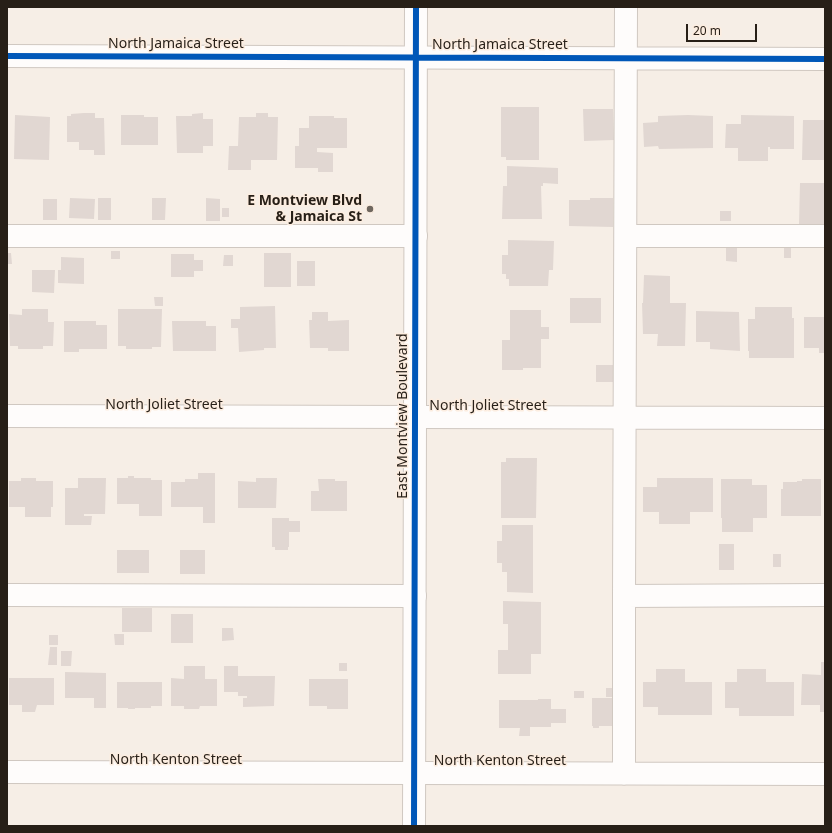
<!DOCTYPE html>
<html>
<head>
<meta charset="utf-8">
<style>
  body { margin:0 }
  #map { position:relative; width:832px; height:833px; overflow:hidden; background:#f6eee6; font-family:"Noto Sans",sans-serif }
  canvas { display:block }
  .frame { position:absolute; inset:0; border:8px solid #271f17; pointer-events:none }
  .scale { position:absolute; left:686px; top:24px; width:71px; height:18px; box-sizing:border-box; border:2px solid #271f17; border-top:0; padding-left:5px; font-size:12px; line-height:14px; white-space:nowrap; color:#271f17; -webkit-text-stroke:3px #fcede0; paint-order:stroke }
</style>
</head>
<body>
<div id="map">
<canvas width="832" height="833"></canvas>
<div class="frame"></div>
<div class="scale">20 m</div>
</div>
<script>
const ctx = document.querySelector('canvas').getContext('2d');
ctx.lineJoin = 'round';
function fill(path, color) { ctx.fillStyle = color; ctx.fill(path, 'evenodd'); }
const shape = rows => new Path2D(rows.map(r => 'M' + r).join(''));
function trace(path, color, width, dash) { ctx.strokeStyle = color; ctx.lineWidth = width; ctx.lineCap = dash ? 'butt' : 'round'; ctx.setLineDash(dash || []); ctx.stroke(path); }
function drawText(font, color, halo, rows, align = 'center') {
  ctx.font = font + ' "Noto Sans",sans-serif'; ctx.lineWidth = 3; ctx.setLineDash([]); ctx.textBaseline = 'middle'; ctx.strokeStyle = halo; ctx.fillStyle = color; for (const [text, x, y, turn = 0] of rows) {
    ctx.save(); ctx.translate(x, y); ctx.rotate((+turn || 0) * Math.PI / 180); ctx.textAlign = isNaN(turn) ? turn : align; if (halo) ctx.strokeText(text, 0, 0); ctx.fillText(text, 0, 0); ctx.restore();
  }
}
const building = shape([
  [501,107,539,107,539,160,506,160,506,157,501,157],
  [583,109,613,109,614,140,584,141],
  [84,113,95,113,95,118,104,118,105,155,94,155,94,150,79,150,79,142,67,142,67,116,71,116,71,114],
  [203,113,203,119,213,119,213,146,203,146,203,153,177,153,176,116,192,116,192,114],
  [256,113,268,113,268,117,278,117,277,160,251,160,251,170,228,170,229,146,238,146,239,117,256,117],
  [15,115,50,117,49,160,14,159],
  [121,115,144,115,144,117,158,117,158,145,121,145],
  [688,115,713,116,713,148,659,149,658,146,644,147,643,123,658,122,658,116],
  [741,115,794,116,794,149,770,149,770,147,768,147,768,161,738,161,738,148,725,148,726,124,741,124],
  [309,116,334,116,334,118,347,118,347,148,317,148,317,152,333,153,333,172,318,172,318,168,295,168,295,146,299,146,299,128,309,128],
  [803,120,825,120,825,160,802,160],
  [507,166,558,168,558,184,543,183,543,186,541,186,542,219,502,219,503,186,507,186],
  [800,183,825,183,825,224,799,225],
  [70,198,95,199,94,219,69,218],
  [98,198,111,198,111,220,98,220],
  [152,198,166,198,165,220,152,220],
  [206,198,220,199,220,221,206,221],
  [590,198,613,198,613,227,569,226,569,200,590,200],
  [43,199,57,199,57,220,43,220],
  [222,208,229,208,229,217,222,217],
  [720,211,731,211,731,221,720,221],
  [508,240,554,241,553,270,549,270,548,286,509,286,509,279,506,279,506,274,502,274,502,255,508,255],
  [726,247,737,247,737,262,726,261],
  [784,247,791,247,791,258,784,258],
  [111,251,120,251,120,259,111,259],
  [7,253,11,253,12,264,7,264],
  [264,253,291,253,291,287,264,287],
  [171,254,194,254,194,260,203,260,203,271,194,271,194,277,171,277],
  [224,255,233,255,233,266,223,266],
  [61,257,84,258,84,284,58,283,58,270,61,270],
  [297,261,315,261,315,286,297,286],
  [32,270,55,270,54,293,32,292],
  [644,275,670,276,670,303,686,303,685,346,657,346,658,334,643,334,642,303,643,303],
  [154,297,163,297,163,306,155,306],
  [570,298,601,298,601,323,570,323],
  [275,306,276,348,264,348,264,350,239,352,238,328,231,328,231,319,240,319,240,307],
  [755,307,792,307,792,318,794,318,794,358,749,358,749,351,748,351,748,319,755,319],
  [22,309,48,309,48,322,54,322,53,346,43,346,43,349,18,349,18,346,10,346,9,314,22,315],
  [118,309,162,309,161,347,152,347,152,349,126,349,126,346,118,346],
  [510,310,541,310,541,327,549,327,549,339,541,339,541,368,523,368,523,370,502,370,502,340,510,340],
  [696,311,739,312,740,351,710,349,710,342,696,342],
  [312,312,328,312,328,321,349,320,349,351,328,351,328,348,310,348,309,320,312,320],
  [804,317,825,317,825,353,819,353,819,348,804,348],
  [64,321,96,321,96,325,107,325,107,349,79,349,79,352,64,352],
  [172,321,206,321,206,326,216,326,216,351,173,351],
  [596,365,616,365,616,382,596,382],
  [506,458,537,458,536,518,501,518,501,462,506,462],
  [198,473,215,473,215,523,203,523,203,507,171,507,171,482,185,482,185,479,198,479],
  [128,476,134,476,134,478,151,478,151,480,162,480,162,516,139,516,139,504,117,504,117,478,128,478],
  [21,478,36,478,36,481,53,481,53,507,51,507,51,517,25,517,25,507,9,507,9,481,21,481],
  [78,478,106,478,105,514,84,514,84,516,92,516,91,525,65,525,65,488,78,488],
  [256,478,277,478,276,508,238,508,238,481,256,482],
  [657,478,713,478,713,512,690,512,690,524,659,524,659,512,643,512,643,487,657,487],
  [318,479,335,479,335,481,347,481,347,511,311,511,311,491,319,491],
  [721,479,752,479,752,485,767,485,767,518,753,518,753,532,722,532,722,518,721,518],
  [802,479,821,479,821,516,781,516,781,489,783,489,783,482,797,482,797,481,802,481],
  [272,518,289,518,289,521,300,521,300,532,289,532,289,547,288,547,288,550,275,550,275,547,272,547],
  [502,525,533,525,533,593,507,592,507,572,502,572,502,563,497,563,497,541,502,541],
  [719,544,734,544,734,570,719,570],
  [117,550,149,550,149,573,117,573],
  [180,550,205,550,205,574,180,574],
  [773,554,781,554,781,567,773,567],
  [503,601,541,602,541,654,531,654,531,674,498,674,498,650,508,650,508,624,503,624],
  [122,608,152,608,152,632,122,632],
  [171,614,193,614,193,643,171,643],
  [222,628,233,628,234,640,222,641],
  [114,634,124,634,124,645,115,645],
  [49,635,58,635,58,645,49,645],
  [50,647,57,647,57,665,48,665],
  [61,651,72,651,71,666,61,666],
  [821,662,825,662,825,712,820,712,820,705,801,705,802,674,821,675],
  [339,663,347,663,347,671,339,671],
  [184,666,205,666,205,679,217,679,217,706,200,706,199,709,184,709,184,706,171,706,171,678,184,679],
  [224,666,238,666,238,676,275,676,274,706,243,707,243,698,247,698,247,696,238,696,238,692,224,692],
  [656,669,685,669,685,682,712,682,712,715,658,715,658,707,643,707,643,682,656,682],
  [737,669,766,669,766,682,794,682,794,716,739,716,739,708,725,708,725,682,737,682],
  [65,672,106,673,106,708,94,708,94,698,65,698],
  [9,678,54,678,54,705,37,705,35,712,22,712,22,705,9,705],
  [309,679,348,679,348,709,327,709,327,706,309,706],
  [117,682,162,682,162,706,151,706,151,708,135,708,135,709,128,709,128,708,117,708],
  [606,688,615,688,615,697,606,697],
  [574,691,584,691,584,698,574,698],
  [592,698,616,698,616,726,599,726,599,728,593,728,593,726,592,726],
  [538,699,551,699,551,709,566,709,566,723,551,723,551,727,530,727,530,736,519,736,520,728,499,728,499,700,538,700]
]);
const minor = shape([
  [626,7,624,596,825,595],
  [7,56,825,59],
  [7,236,416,236],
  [626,236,825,236],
  [7,416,825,418],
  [7,595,415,596],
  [7,772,825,774],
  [624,774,624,596]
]);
const major = shape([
  [414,826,416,7]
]);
const cycleway = shape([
  [7,56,825,59],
  [414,826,416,7]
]);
const markers = [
  [370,209,4,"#6f675f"]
];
const streetNames = [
  ["North Jamaica Street",176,44],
  ["North Jamaica Street",500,45],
  ["North Joliet Street",164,405],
  ["North Joliet Street",488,406],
  ["East Montview Boulevard",403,416,-90],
  ["North Kenton Street",176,760],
  ["North Kenton Street",500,761]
];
const poiNames = [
  ["E Montview Blvd",362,201],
  ["& Jamaica St",362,217]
];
fill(building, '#e1d7d2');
trace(minor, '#d0c8c1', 24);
trace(major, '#d0c8c1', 24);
trace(minor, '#fefcfb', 22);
trace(major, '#fefcfb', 22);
trace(cycleway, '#0057b8', 6);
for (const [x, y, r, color] of markers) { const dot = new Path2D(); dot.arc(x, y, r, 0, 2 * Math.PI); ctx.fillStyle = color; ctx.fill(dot); trace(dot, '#fcede0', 1.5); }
drawText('14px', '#271f17', '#fcede0', streetNames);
drawText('bold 14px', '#271f17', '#fcede0', poiNames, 'right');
</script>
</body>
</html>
